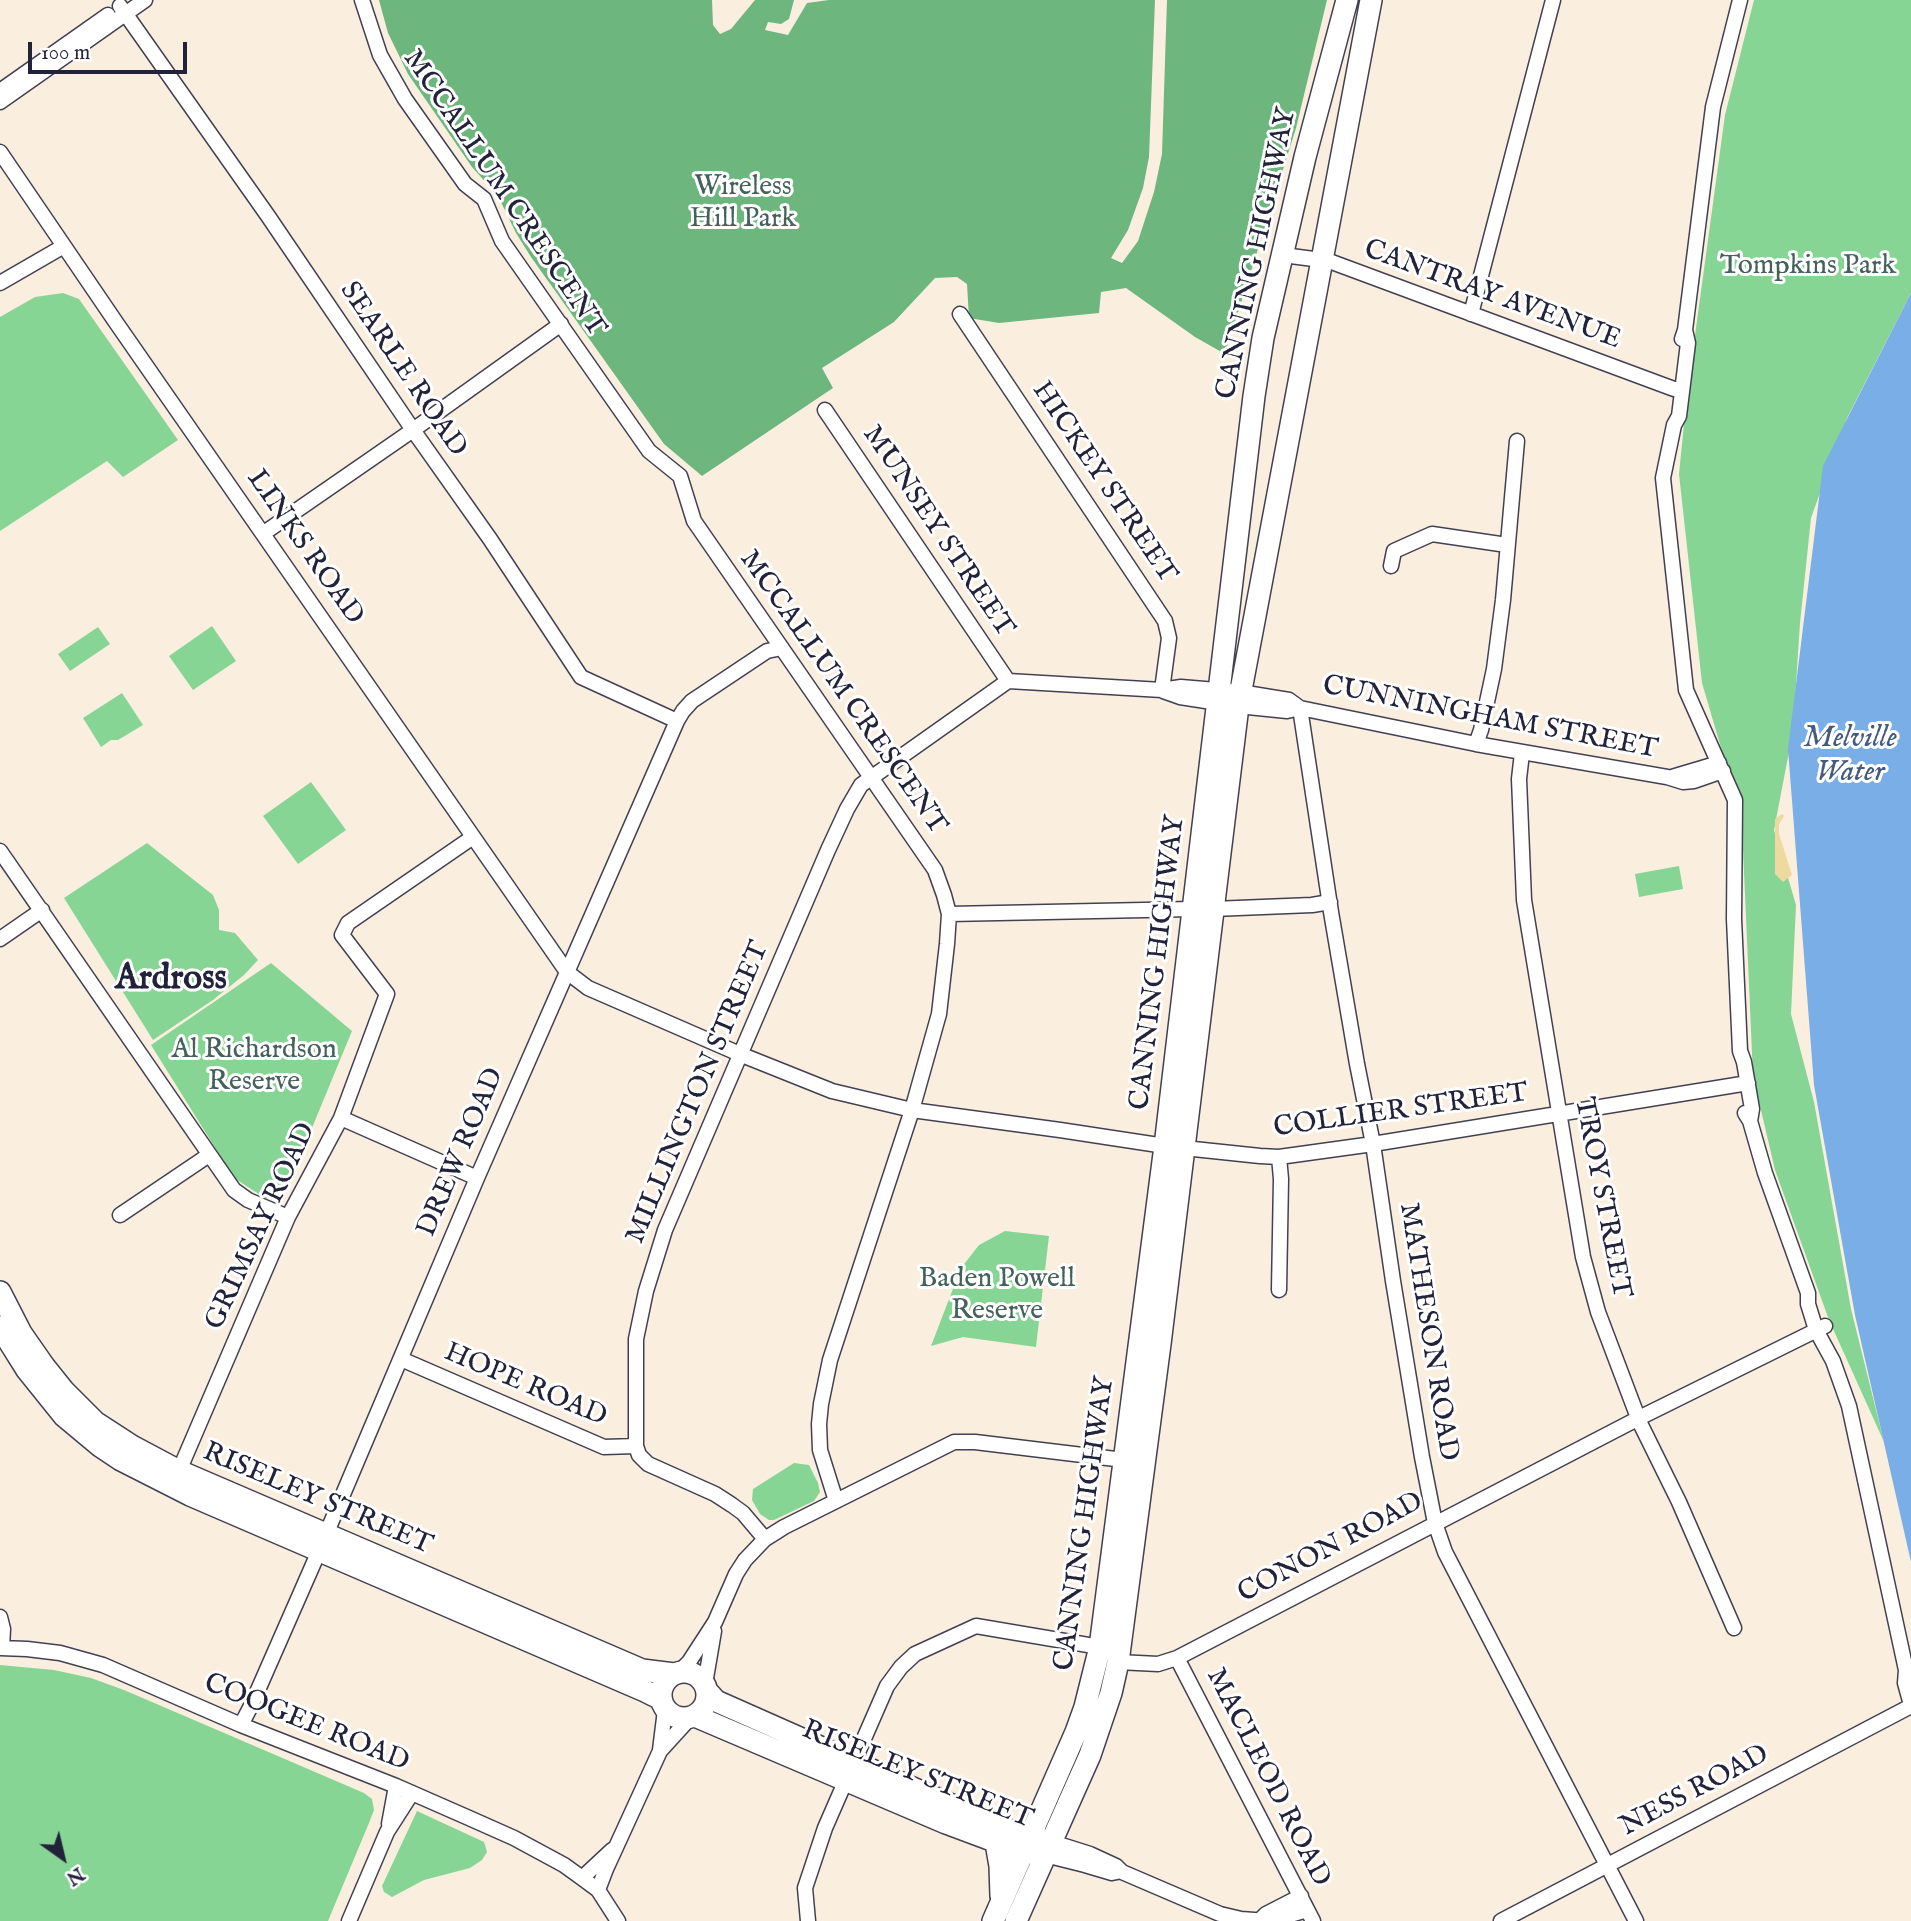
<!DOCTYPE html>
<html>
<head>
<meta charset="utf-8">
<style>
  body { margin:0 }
  #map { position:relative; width:1911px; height:1921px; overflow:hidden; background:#faeedf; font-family:"IM FELL English",serif }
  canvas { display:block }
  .north { position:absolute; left:28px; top:1823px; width:70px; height:70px; -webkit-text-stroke:5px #fff; paint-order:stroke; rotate:146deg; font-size:19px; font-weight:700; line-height:28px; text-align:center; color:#22223b }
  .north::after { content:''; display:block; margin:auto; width:24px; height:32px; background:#22223b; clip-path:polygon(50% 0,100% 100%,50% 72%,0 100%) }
  .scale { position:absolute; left:28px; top:42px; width:159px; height:32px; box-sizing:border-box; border:4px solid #22223b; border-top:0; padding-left:9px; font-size:21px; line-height:24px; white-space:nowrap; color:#22223b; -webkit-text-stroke:5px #fff; paint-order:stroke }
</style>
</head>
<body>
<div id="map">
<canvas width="1911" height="1921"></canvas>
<div class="north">N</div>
<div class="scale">100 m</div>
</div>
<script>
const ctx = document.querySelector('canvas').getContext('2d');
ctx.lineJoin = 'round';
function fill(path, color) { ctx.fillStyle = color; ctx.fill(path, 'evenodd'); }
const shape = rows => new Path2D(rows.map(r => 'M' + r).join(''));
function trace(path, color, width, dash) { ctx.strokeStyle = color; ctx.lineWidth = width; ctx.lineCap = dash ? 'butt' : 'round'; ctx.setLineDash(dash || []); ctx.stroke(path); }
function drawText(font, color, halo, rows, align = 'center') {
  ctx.font = font + ' "IM FELL English",serif'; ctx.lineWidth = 6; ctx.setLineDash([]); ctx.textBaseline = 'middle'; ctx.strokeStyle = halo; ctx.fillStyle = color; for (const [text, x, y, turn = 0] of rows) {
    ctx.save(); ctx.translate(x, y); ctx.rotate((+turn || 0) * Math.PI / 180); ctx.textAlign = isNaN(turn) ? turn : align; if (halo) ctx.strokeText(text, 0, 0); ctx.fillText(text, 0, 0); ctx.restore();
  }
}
const green = shape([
  [1754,0,1911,0,1911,293,1847,418,1811,518,1800,623,1793,731,1774,830,1796,905,1791,1014,1814,1102,1851,1309,1884,1442,1829,1320,1775,1170,1753,1076,1742,827,1732,785,1702,683,1679,474,1687,394,1725,115],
  [63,293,79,299,178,440,123,477,107,461,0,531,0,317,35,297],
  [212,626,236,661,193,690,169,656],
  [98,627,110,644,70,671,58,654],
  [122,693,143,725,118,740,111,740,101,747,83,718],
  [311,782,346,830,298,864,263,816],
  [147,843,213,895,219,910,219,930,235,933,258,960,244,975,213,1000,153,1040,64,898],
  [1679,866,1683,889,1639,897,1635,874],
  [271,963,352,1031,288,1186,278,1198,265,1198,234,1178,151,1045],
  [1005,1231,1049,1236,1036,1347,963,1337,931,1346,961,1268,979,1245],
  [794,1463,809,1465,818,1483,820,1492,814,1501,774,1520,769,1520,760,1514,752,1500,753,1489],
  [0,1665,54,1670,91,1678,124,1690,364,1793,372,1799,374,1810,369,1823,328,1921,0,1921],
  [417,1811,484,1842,487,1852,482,1860,470,1868,424,1880,392,1897,384,1892,382,1886]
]);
const forest = shape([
  [379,0,712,0,713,25,720,34,731,29,755,0,794,0,789,19,781,24,768,22,765,30,788,35,807,3,829,0,1155,0,1149,157,1143,188,1128,230,1111,258,1122,263,1138,241,1154,192,1162,154,1167,0,1327,0,1296,128,1225,354,1195,337,1126,288,1101,292,1099,313,999,323,969,318,967,284,957,277,935,278,894,322,822,368,833,388,702,476,664,444,531,257,516,233,498,196,472,167,408,74,388,33]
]);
const sand = shape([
  [1782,814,1784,816,1779,824,1779,834,1792,875,1783,882,1775,874,1775,819]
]);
const water = shape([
  [1911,293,1911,1562,1855,1315,1814,1085,1788,749,1823,466]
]);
const minor = shape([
  [362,0,380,55,405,99,465,184,484,199,502,241,649,451,680,476,694,521,935,870,944,895,949,914,947,944,939,1014,912,1110,830,1360,821,1404,819,1424,820,1450,836,1501],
  [120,6,268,216,413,430,490,539,581,677,677,721],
  [0,91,108,15],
  [0,102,145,0],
  [0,152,115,321,567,972,588,988,742,1055,832,1091,912,1110,1060,1130,1165,1146],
  [1283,255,1329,261,1674,389,1682,389],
  [0,283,64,246],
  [960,314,1165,621,1169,638,1162,690],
  [1471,314,1553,0],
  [1685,330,1688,343,1679,416,1674,425,1663,478,1686,690,1735,800,1734,919,1740,1051,1744,1062,1752,1109,1750,1121],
  [1682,339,1685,330,1713,107,1740,0],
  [825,410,1008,681],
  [264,533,413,430,561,324],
  [1391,566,1394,551,1432,534,1507,545],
  [1163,691,1180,697,1238,706,1287,711,1300,708],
  [1300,708,1331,912,1357,1064,1373,1144,1393,1281,1422,1457,1435,1523,1445,1552,1636,1921],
  [1476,744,1481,730,1494,669,1503,600,1517,441],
  [1522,753,1519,779,1524,900,1583,1257,1598,1312,1640,1423,1679,1502,1734,1628],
  [1672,777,1719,763],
  [0,851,234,1190,248,1200,288,1217],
  [1213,909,1312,905,1330,902],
  [949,914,1193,909],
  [0,939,42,910],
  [1745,1113,1750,1121,1765,1173,1808,1293,1808,1304,1816,1330,1833,1361,1849,1406,1906,1670,1905,1683,1911,1705],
  [341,1118,477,1178],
  [1184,1148,1260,1156,1279,1157,1373,1144,1748,1083],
  [120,1215,209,1155],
  [1279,1290,1281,1179,1279,1157],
  [401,1359,604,1447,636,1446],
  [179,1471,288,1217,341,1118,387,994,342,935,348,923,473,837],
  [765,1539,743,1513,732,1505,715,1494,648,1464,639,1455,636,1446,636,1339,646,1291,665,1230,828,850,847,809,861,785,1008,681,1162,690,1181,687,1240,692,1289,700,1300,708,1476,744,1667,777,1683,782,1694,781,1723,771],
  [0,1617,3,1629,2,1648],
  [0,1648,27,1649,60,1653,103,1665,241,1725,396,1786,469,1818,514,1838,564,1865,582,1878,598,1890,618,1921],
  [1177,1658,1313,1921],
  [1118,1662,1158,1664,1177,1658,1639,1418,1825,1326],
  [679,1672,689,1662,715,1622,736,1574,745,1560,765,1539,784,1527,954,1442,975,1442,1132,1461],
  [705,1684,714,1631],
  [241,1725,251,1706,319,1551,477,1178,677,721,683,711,692,701,767,651,782,648],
  [660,1750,665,1710],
  [389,1824,396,1786],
  [1052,1842,1090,1854,1116,1866,1122,1872,1220,1914,1241,1919,1267,1921],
  [1045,1855,1085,1865,1112,1873,1117,1872],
  [582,1878,612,1850],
  [598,1890,606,1869,660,1751,690,1718],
  [1261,1919,1266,1914,1301,1896],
  [349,1921,387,1832,412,1793],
  [808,1921,805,1888,825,1828,887,1686,901,1667,915,1654,976,1626,1100,1647],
  [1270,1921,1307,1910],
  [1501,1921,1911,1706]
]);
const highway = shape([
  [0,1292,21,1333,44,1366,64,1391,95,1422,132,1446,179,1471,642,1670,674,1674],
  [0,1327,27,1370,64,1416,100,1446,121,1460,190,1495,645,1691,661,1699],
  '661 1695a23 23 0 1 1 46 0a23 23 0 1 1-46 0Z',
  [707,1691,716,1701,908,1786,1016,1833,1043,1840],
  [695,1716,946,1823,1013,1848,1036,1854],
  [996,1843,1000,1866,1001,1896],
  [993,1921,1076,1732,1085,1707,1100,1647,1165,1146,1254,396,1263,338,1305,157,1347,0],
  [1016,1921,1090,1755,1111,1693,1118,1662,1160,1344,1238,706,1371,0]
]);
const parkNames = [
  ["Wireless",743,188],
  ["Hill Park",743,220],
  ["Tompkins Park",1808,267],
  ["Al Richardson",254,1051],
  ["Reserve",254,1083],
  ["Baden Powell",997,1280],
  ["Reserve",997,1312]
];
const streetNames = [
  ["MCCALLUM CRESCENT",503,194,56],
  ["CANNING HIGHWAY",1258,254,-78],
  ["CANTRAY AVENUE",1492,296,20],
  ["SEARLE ROAD",402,370,56],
  ["HICKEY STREET",1103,483,56],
  ["MUNSEY STREET",937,532,56],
  ["LINKS ROAD",304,548,55],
  ["MCCALLUM CRESCENT",842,693,55],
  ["CUNNINGHAM STREET",1490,719,11],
  ["CANNING HIGHWAY",1159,963,-83],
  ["MILLINGTON STREET",699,1093,-67],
  ["COLLIER STREET",1401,1112,-8],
  ["DREW ROAD",462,1153,-67],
  ["TROY STREET",1601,1198,79],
  ["GRIMSAY ROAD",262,1227,-65],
  ["MATHESON ROAD",1427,1332,81],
  ["HOPE ROAD",525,1386,23],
  ["RISELEY STREET",317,1500,23],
  ["CANNING HIGHWAY",1086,1524,-82],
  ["CONON ROAD",1331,1549,-28],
  ["COOGEE ROAD",306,1724,22],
  ["RISELEY STREET",917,1776,22],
  ["MACLEOD ROAD",1267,1778,63],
  ["NESS ROAD",1695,1792,-28]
];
const waterNames = [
  ["Melville",1850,740],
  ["Water",1850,774]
];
const districtNames = [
  ["Ardross",171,981]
];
fill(green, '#87d594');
fill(forest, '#6db67e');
fill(sand, '#eeda9e');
fill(water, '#79aee6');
trace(minor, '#424154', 17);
trace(highway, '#424154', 24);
trace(minor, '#fff', 14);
trace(highway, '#fff', 21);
drawText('28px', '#45615a', '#fff', parkNames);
drawText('28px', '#22223b', '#fff', streetNames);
drawText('italic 30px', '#455a7f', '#fff', waterNames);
drawText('bold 35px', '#22223b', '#fff', districtNames);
</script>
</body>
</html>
